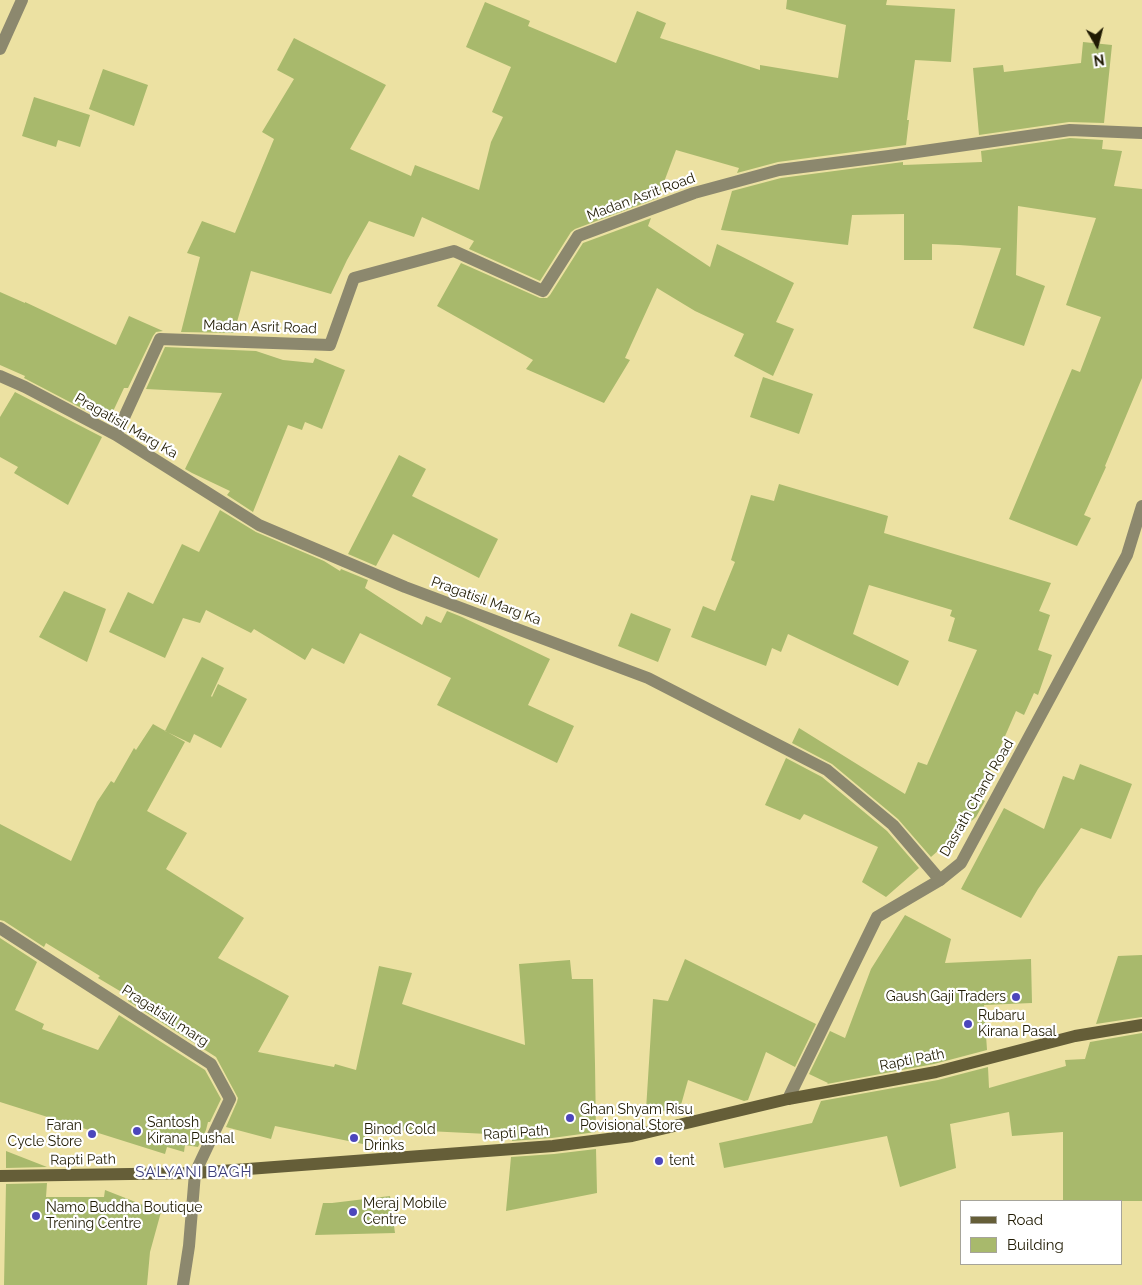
<!DOCTYPE html>
<html>
<head>
<meta charset="utf-8">
<style>
  body { margin:0 }
  #map { position:relative; width:1142px; height:1285px; overflow:hidden; background:#ece1a2; font-family:Raleway,sans-serif }
  canvas { display:block }
  .legend { position:absolute; left:960px; top:1200px; width:162px; height:65px; box-sizing:border-box; background:#fff; border:1px solid #a6a49a; margin:0; padding:6px 9px; list-style:none; font-size:15px; color:#201b03 }
  .legend li { display:flex; align-items:center; gap:10px; height:25px }
  .legend b { width:25px; border:1px solid #a6a49a }
  .north { position:absolute; left:1072px; top:20px; width:50px; height:50px; -webkit-text-stroke:4px #fff; paint-order:stroke; rotate:172deg; font-size:14px; font-weight:700; line-height:20px; text-align:center; color:#201b03 }
  .north::after { content:''; display:block; margin:auto; width:18px; height:22px; background:#201b03; clip-path:polygon(50% 0,100% 100%,50% 72%,0 100%) }
</style>
</head>
<body>
<div id="map">
<canvas width="1142" height="1285"></canvas>
<ul class="legend">
<li><b style="height:6px;background:#655e38"></b>Road</li>
<li><b style="height:14px;background:#a8b96c"></b>Building</li>
</ul>
<div class="north">N</div>
</div>
<script>
const ctx = document.querySelector('canvas').getContext('2d');
ctx.lineJoin = 'round';
function fill(path, color) { ctx.fillStyle = color; ctx.fill(path, 'evenodd'); }
const shape = rows => new Path2D(rows.map(r => 'M' + r).join(''));
function trace(path, color, width, dash) { ctx.strokeStyle = color; ctx.lineWidth = width; ctx.lineCap = dash ? 'butt' : 'round'; ctx.setLineDash(dash || []); ctx.stroke(path); }
function drawText(font, color, halo, rows, align = 'center') {
  ctx.font = font + ' Raleway,sans-serif'; ctx.lineWidth = 4.5; ctx.setLineDash([]); ctx.textBaseline = 'middle'; ctx.strokeStyle = halo; ctx.fillStyle = color; for (const [text, x, y, turn = 0] of rows) {
    ctx.save(); ctx.translate(x, y); ctx.rotate((+turn || 0) * Math.PI / 180); ctx.textAlign = isNaN(turn) ? turn : align; if (halo) ctx.strokeText(text, 0, 0); ctx.fillText(text, 0, 0); ctx.restore();
  }
}
const building = shape([
  [787,0,887,0,886,5,955,9,951,62,915,60,907,120,909,120,906,145,778,162,737,173,739,168,676,150,658,198,575,229,571,232,540,281,469,249,474,241,422,217,414,237,369,221,347,260,331,294,251,271,234,333,181,332,200,257,187,253,202,221,235,233,274,139,262,132,294,79,277,70,294,38,386,85,350,149,411,176,415,165,479,190,491,142,503,117,492,112,511,67,466,47,485,2,530,21,528,26,616,63,637,11,666,23,660,38,760,70,760,65,838,78,846,25,786,9],
  [1083,42,1112,45,1104,123,1069,122,979,135,973,68,1003,65,1004,72,1081,63],
  [103,69,148,85,134,126,89,109],
  [34,97,90,115,80,147,58,140,56,147,22,136],
  [1070,138,1103,140,1102,149,1122,151,1114,186,1142,189,1142,378,1105,466,1106,467,1084,515,1091,518,1077,546,1009,519,1072,369,1080,372,1101,317,1066,305,1096,218,1018,206,1016,275,1045,286,1024,346,973,328,1001,248,959,245,932,244,932,260,904,260,904,214,852,215,848,245,721,230,732,191,781,178,903,162,903,165,982,162,981,151],
  [651,218,648,226,710,267,717,244,794,283,776,322,794,329,773,376,734,356,744,334,695,311,657,288,625,358,630,360,604,403,526,369,533,360,437,306,461,263,540,298,547,298,550,295,583,243],
  [0,292,25,303,25,302,116,345,129,316,163,331,156,332,153,336,128,388,124,388,108,422,24,378,25,376,0,365],
  [165,347,256,351,283,360,313,363,315,358,345,370,322,429,305,422,302,430,288,425,253,512,227,495,230,491,192,473,185,469,222,393,146,389],
  [763,377,813,394,799,434,750,417],
  [15,392,102,437,68,505,14,473,18,467,0,457,0,417],
  [399,455,426,469,412,496,498,539,479,578,393,534,376,566,348,554],
  [779,484,888,516,884,533,1051,583,1039,611,1050,615,1038,650,1052,655,1038,695,1034,693,1024,715,1016,711,985,782,986,782,979,798,985,801,976,817,931,857,898,819,832,764,792,743,799,728,905,794,918,762,927,765,977,650,948,641,955,618,950,616,952,610,869,585,853,634,909,661,898,686,788,634,781,652,772,648,766,666,691,637,703,606,715,611,735,562,731,560,751,495,774,501],
  [220,510,256,532,324,561,340,571,341,569,368,580,365,588,422,625,426,616,441,623,447,611,462,617,550,659,528,705,574,726,557,763,437,705,451,678,360,633,344,664,312,648,305,660,254,629,251,633,206,610,200,623,183,618,165,658,109,632,128,592,153,604,182,544,199,552],
  [64,591,106,609,87,662,39,637],
  [631,613,671,629,658,662,618,646],
  [202,657,224,668,211,696,212,697,218,684,247,699,221,748,194,734,190,743,165,731],
  [153,724,185,742,147,811,187,833,166,869,244,918,218,958,289,996,258,1052,334,1067,335,1064,356,1070,379,966,412,973,402,1004,525,1045,519,964,570,960,572,979,593,979,595,1064,596,1132,552,1138,512,1141,513,1135,489,1137,488,1134,427,1131,367,1130,363,1144,275,1126,271,1139,226,1127,237,1102,238,1098,216,1057,128,1001,130,997,98,978,100,976,46,943,44,947,4,921,0,920,0,824,71,861,97,802,111,781,114,783,134,748,136,750],
  [786,758,822,777,887,831,919,868,886,897,862,882,878,847,804,814,800,820,765,805],
  [1080,764,1132,784,1111,839,1081,828,1038,889,1021,918,961,889,1004,808,1044,829,1063,776,1074,780],
  [905,915,951,939,945,963,1031,959,1032,1003,984,1005,987,1050,934,1064,827,1084,828,1083,809,1074,830,1031,845,1038,871,969],
  [0,938,37,962,15,1010,44,1024,42,1029,98,1050,119,1015,205,1070,221,1099,210,1122,208,1122,206,1130,198,1147,185,1145,184,1152,167,1147,165,1154,0,1102],
  [1142,955,1142,1017,1096,1024,1118,956],
  [685,959,816,1024,795,1067,766,1052,748,1100,744,1101,688,1080,679,1112,646,1110,653,999,668,1001],
  [1142,1033,1142,1201,1063,1201,1063,1132,1012,1136,1009,1112,950,1124,956,1168,900,1187,887,1136,724,1168,719,1143,812,1123,821,1101,938,1080,988,1067,989,1088,1066,1066,1065,1060,1085,1059,1090,1042],
  [596,1149,597,1193,506,1211,511,1157,554,1154],
  [6,1151,47,1167,6,1168],
  [47,1183,46,1197,104,1197,105,1190,161,1212,150,1252,147,1285,4,1285,6,1184],
  [390,1196,395,1233,315,1235,323,1203,332,1203]
]);
const service = shape([
  [0,49,22,0]
]);
const minor = shape([
  [0,376,25,387,116,435,259,525,405,587,648,678,827,770,893,825,940,880],
  [116,435,160,339,330,345,354,278,454,251,543,291,578,236,694,193,779,170,889,156,1070,130,1142,133],
  [0,928,211,1064,230,1099,195,1173]
]);
const tertiary = shape([
  [788,1099,877,917,940,880,961,863,1127,555,1142,506],
  [183,1285,189,1246,195,1173]
]);
const secondary = shape([
  [0,1176,195,1173,553,1146,632,1136,788,1099,936,1072,1075,1036,1142,1025]
]);
const markers = [
  [1016,997,5,"#4c46bc"],
  [968,1024,5,"#4c46bc"],
  [570,1118,5,"#4c46bc"],
  [137,1131,5,"#4c46bc"],
  [92,1134,5,"#4c46bc"],
  [354,1138,5,"#4c46bc"],
  [659,1161,5,"#4c46bc"],
  [353,1212,5,"#4c46bc"],
  [36,1216,5,"#4c46bc"]
];
const streetNames = [
  ["Madan Asrit Road",641,197,-20],
  ["Madan Asrit Road",260,327,2],
  ["Pragatisil Marg Ka",126,426,30],
  ["Pragatisil Marg Ka",486,601,20],
  ["Dasrath Chand Road",977,798,-60],
  ["Pragatisill marg",165,1016,33],
  ["Rapti Path",912,1060,-11],
  ["Rapti Path",516,1133,-4],
  ["Rapti Path",83,1160,-1]
];
const poiNames = [
  ["Gaush Gaji Traders",1006,997,"right"],
  ["Rubaru",978,1016],
  ["Kirana Pasal",978,1032],
  ["Ghan Shyam Risu",580,1110],
  ["Povisional Store",580,1126],
  ["Santosh",147,1123],
  ["Kirana Pushal",147,1139],
  ["Faran",82,1126,"right"],
  ["Cycle Store",82,1142,"right"],
  ["Binod Cold",364,1130],
  ["Drinks",364,1146],
  ["tent",669,1161],
  ["Meraj Mobile",363,1204],
  ["Centre",363,1220],
  ["Namo Buddha Boutique",46,1208],
  ["Trening Centre",46,1224]
];
const neighbourhoodNames = [
  ["SALYANI BAGH",194,1172]
];
fill(building, '#a8b96c');
trace(service, '#8c886e', 12);
trace(minor, '#8c886e', 12);
trace(tertiary, '#8c886e', 12);
trace(secondary, '#655e38', 12);
for (const [x, y, r, color] of markers) { const dot = new Path2D(); dot.arc(x, y, r, 0, 2 * Math.PI); ctx.fillStyle = color; ctx.fill(dot); trace(dot, '#fff', 2); }
drawText('14px', '#201b03', '#fff', streetNames);
drawText('14px', '#201b03', '#fff', poiNames, 'left');
ctx.letterSpacing = '1px';
drawText('15px', '#3d3f7c', '#fff', neighbourhoodNames);
ctx.letterSpacing = '0px';
</script>
</body>
</html>
